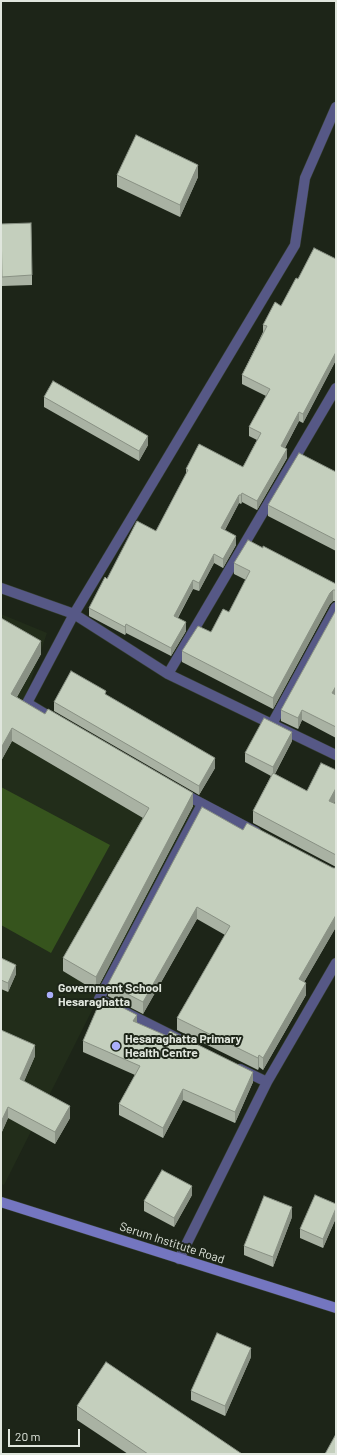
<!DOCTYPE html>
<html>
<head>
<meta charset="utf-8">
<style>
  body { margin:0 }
  #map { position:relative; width:337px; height:1455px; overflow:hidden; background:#1d2518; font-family:Barlow,sans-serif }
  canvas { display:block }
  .frame { position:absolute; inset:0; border:2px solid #e0e6dd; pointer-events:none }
  .scale { position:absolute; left:8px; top:1429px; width:72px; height:18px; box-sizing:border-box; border:2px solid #e0e6dd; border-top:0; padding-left:5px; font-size:12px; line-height:14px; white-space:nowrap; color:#e0e6dd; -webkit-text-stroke:3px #1d2518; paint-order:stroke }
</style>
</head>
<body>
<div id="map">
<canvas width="337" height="1455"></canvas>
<div class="frame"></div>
<div class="scale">20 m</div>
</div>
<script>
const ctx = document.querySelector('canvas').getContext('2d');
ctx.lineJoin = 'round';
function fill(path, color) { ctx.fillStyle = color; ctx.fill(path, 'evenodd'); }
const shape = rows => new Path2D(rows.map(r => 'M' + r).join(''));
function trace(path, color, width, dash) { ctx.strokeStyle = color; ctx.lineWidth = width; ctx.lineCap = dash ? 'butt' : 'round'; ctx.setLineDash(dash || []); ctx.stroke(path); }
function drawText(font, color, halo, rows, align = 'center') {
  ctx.font = font + ' Barlow,sans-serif'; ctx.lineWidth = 4; ctx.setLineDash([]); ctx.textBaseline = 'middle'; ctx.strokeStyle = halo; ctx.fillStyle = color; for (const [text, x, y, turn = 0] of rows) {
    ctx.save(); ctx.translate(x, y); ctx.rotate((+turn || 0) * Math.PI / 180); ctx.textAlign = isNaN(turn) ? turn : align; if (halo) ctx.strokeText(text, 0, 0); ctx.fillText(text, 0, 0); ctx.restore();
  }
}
const built = shape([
  [1,614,47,633,22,707,195,806,4,1185,1,1184]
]);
const green = shape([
  [1,787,110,845,51,953,1,925]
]);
const minor = shape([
  [1,588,74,614,168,674,336,755],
  [168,674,336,388],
  [52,718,27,703,74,614,295,245,305,178,336,107],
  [272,724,336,607],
  [182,793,256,832],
  [181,1040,99,999,202,804],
  [240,1069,267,1082],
  [179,1259,267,1082,336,963]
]);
const secondary = shape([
  [1,1202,336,1308]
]);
const wall = shape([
  [117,175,198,177,180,217,117,187],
  [1,255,32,275,32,285,2,286],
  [336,259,336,360,303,423,299,421,285,448,287,458,257,510,242,502,241,504,239,503,225,530,236,545,223,568,214,563,199,591,193,589,178,618,186,631,171,656,126,633,125,635,89,616,89,608,107,579,156,531,186,474,186,469,243,467,257,440,249,436,249,427,266,396,242,384,242,375,263,332,263,325,281,306,298,279],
  [44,397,148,445,139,461,44,407],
  [336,472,336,551,268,516,268,505],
  [234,563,336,584,336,601,333,601,330,604,273,709,182,662,182,651,211,632,229,612,246,580,234,574],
  [336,610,336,738,302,720,298,729,281,721,281,710],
  [1,618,41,654,17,697,193,806,96,991,63,971,63,958,143,818,12,741,1,761],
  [106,695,215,768,199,795,54,711,54,702],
  [292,741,275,774,307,791,336,770,336,800,334,803,336,804,336,867,253,823,253,811,271,776,245,762,245,753],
  [243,830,333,868,336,868,336,927,304,982,306,995,263,1070,259,1067,258,1070,177,1030,177,1018,225,935,197,919,143,1014,108,996,108,984],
  [1,958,16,974,8,992,1,989],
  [137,1023,253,1082,235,1123,183,1100,163,1138,119,1115,119,1104,135,1075,83,1052,83,1041],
  [1,1030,35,1056,24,1081,70,1118,55,1144,8,1118,1,1134],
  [192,1195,174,1227,144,1211,144,1201],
  [336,1204,336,1218,323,1248,300,1238,300,1229],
  [292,1217,273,1267,244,1255,244,1246],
  [251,1357,225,1416,191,1400,191,1391],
  [77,1406,242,1454,128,1454,77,1420]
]);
const shadedWall = shape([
  [198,165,198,177,180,217,180,205],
  [336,352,336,360,303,423,303,414],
  [299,412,299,421,281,455,281,446],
  [148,436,148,445,139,461,139,451],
  [287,449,287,458,257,510,257,501],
  [242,493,242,502,241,504,241,495],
  [239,495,239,503,221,537,221,528],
  [236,536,236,545,223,568,223,559],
  [214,554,214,563,199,591,199,583],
  [193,580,193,589,174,624,174,616],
  [333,590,333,601,330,604,273,709,273,698,330,593],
  [186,622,186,631,171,656,171,648],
  [126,624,126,633,125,635,125,627],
  [41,641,41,654,11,707,11,694],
  [336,686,336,697,332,693],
  [302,710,302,720,298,729,298,718],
  [12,728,12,741,1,761,1,748],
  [292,732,292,741,273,777,273,767],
  [215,758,215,768,199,795,199,786],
  [336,788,336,800,329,813,329,801],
  [193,793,193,806,96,991,96,977],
  [197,907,197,919,143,1014,143,1002],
  [336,915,336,927,299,991,299,979],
  [16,965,16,974,8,992,8,983],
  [306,983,306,995,263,1070,263,1058],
  [137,1015,137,1025,133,1021],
  [35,1045,35,1056,20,1091,20,1079],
  [259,1055,259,1067,258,1070,258,1058],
  [253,1072,253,1082,235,1123,235,1112],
  [183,1089,183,1100,163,1138,163,1128],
  [70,1106,70,1118,55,1144,55,1132],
  [8,1107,8,1118,1,1134,1,1122],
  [192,1186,192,1195,174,1227,174,1218],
  [292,1207,292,1217,273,1267,273,1257],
  [336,1208,336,1218,323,1248,323,1239],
  [251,1348,251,1357,225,1416,225,1406]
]);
const building = shape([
  [136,135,198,165,180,205,117,175,136,135],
  [31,223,32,275,2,277,1,224,31,223],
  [314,248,336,259,336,352,303,414,299,412,281,446,287,449,257,501,242,493,241,495,239,495,221,528,236,536,223,559,214,554,199,583,193,580,174,616,186,622,171,648,126,624,125,627,89,608,105,577,107,579,137,521,156,531,188,470,186,469,199,444,243,467,261,433,249,427,270,389,242,375,267,326,263,325,275,302,281,306,296,278,298,279,314,248],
  [53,381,148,436,139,451,44,397,53,381],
  [299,453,336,472,336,540,268,505,299,453],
  [248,540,263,548,263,546,336,584,336,590,333,590,330,593,273,698,182,651,198,626,211,632,223,609,229,612,250,571,234,563,248,540],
  [336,610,336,686,332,693,336,695,336,727,302,710,298,718,281,710,336,610],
  [1,618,41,641,11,694,45,714,48,709,193,793,96,977,63,958,149,808,12,728,1,748,1,618],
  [71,671,106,691,105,694,215,758,199,786,54,702,71,671],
  [264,718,292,732,273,767,245,753,264,718],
  [321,763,336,770,336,788,329,801,336,804,336,855,253,811,273,773,307,791,321,763],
  [202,807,243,830,247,823,333,868,336,868,336,915,299,979,306,983,263,1058,259,1055,258,1058,177,1018,230,926,197,907,143,1002,108,984,202,807],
  [1,958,16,965,8,983,1,980,1,958],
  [102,997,137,1015,133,1021,167,1036,170,1031,253,1072,235,1112,183,1089,163,1128,119,1104,140,1066,83,1041,102,997],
  [1,1030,35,1045,20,1079,70,1106,55,1132,8,1107,1,1122,1,1030],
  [162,1170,192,1186,174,1218,144,1201,162,1170],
  [315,1195,336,1204,336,1208,323,1239,300,1229,315,1195],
  [264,1196,292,1207,273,1257,244,1246,264,1196],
  [217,1333,251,1348,225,1406,191,1391,217,1333],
  [106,1362,242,1454,148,1454,77,1406,106,1362],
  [336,1434,336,1454,325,1454,336,1434]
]);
const markers = [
  [50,995,4,"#abaffb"],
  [116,1046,5,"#abaffb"]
];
const poiNames = [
  ["Government School",58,988],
  ["Hesaraghatta",58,1002],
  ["Hesaraghatta Primary",125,1039],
  ["Health Centre",125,1053]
];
const streetNames = [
  ["Serum Institute Road",172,1243,18]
];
fill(built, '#222d1a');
fill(green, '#36541d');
trace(minor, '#384034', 11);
trace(secondary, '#384034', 11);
trace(minor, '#565886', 10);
trace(secondary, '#7476c0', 10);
fill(wall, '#a9b2a3');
fill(shadedWall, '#899184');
fill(building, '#c4cfbd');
trace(building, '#899184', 1);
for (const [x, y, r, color] of markers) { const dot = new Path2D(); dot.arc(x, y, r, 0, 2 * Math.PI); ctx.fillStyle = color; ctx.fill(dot); trace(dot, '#1d2518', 1.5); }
drawText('bold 12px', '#e0e6dd', '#1d2518', poiNames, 'left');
drawText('12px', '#e0e6dd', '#1d2518', streetNames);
</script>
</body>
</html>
